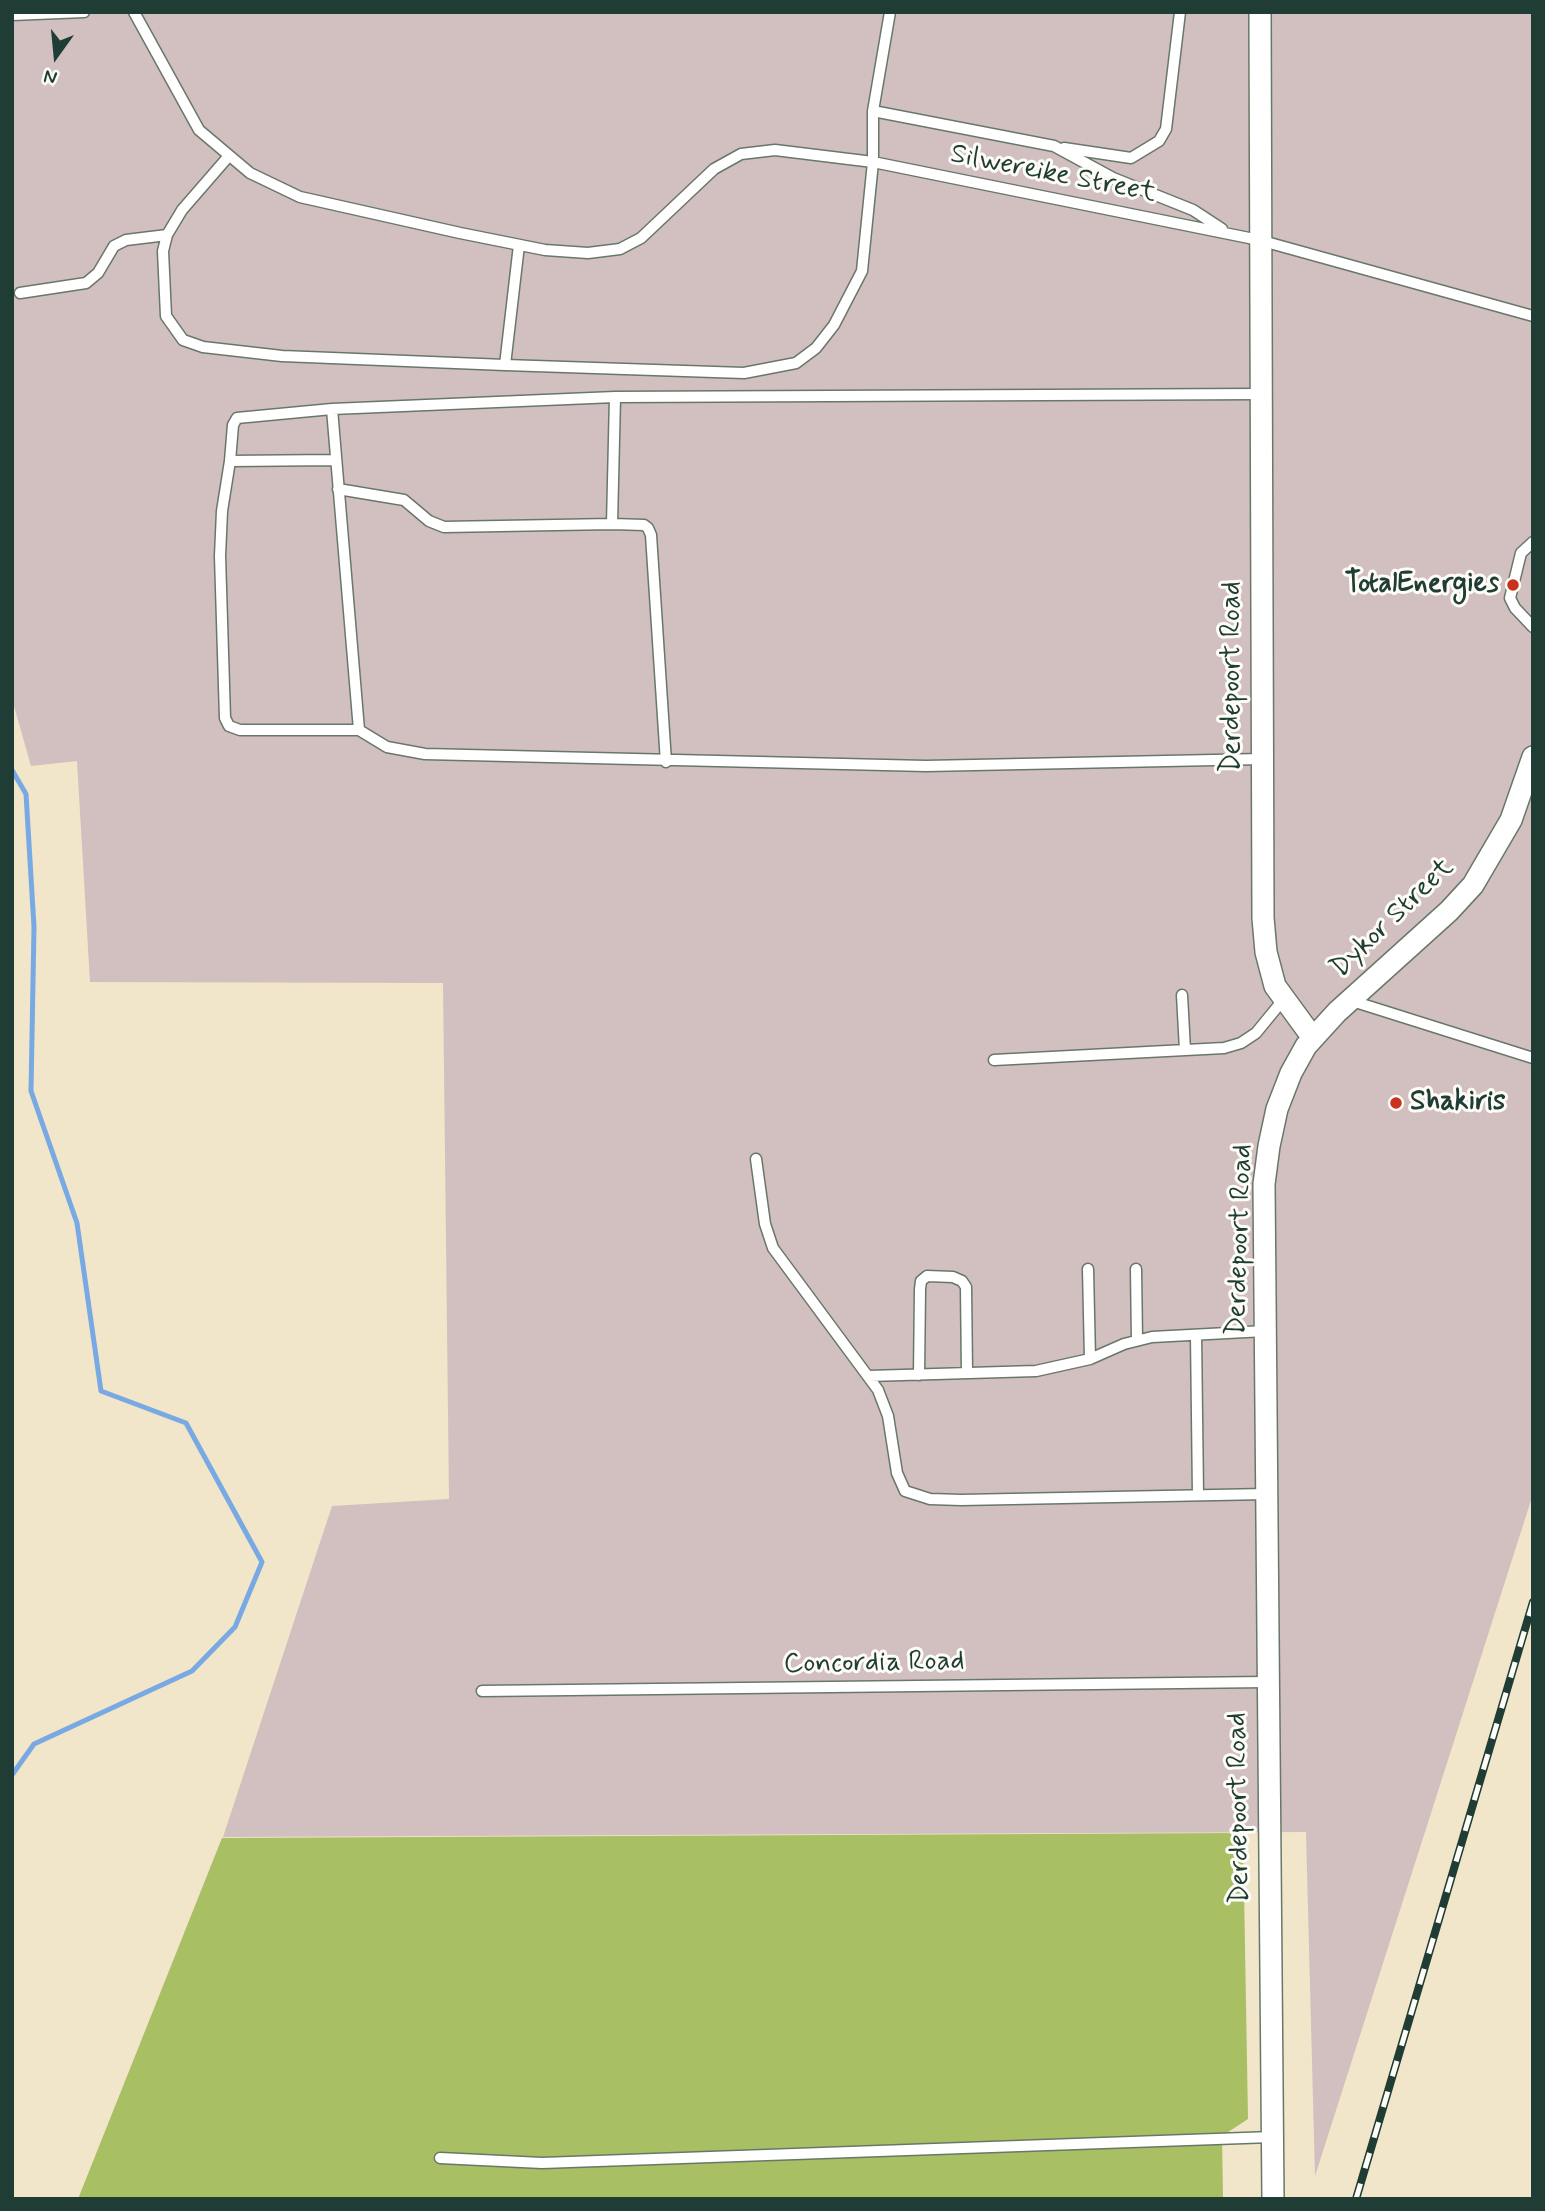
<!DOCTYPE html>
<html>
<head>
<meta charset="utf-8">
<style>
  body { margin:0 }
  #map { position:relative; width:1545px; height:2211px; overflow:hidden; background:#f1e5ca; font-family:Mynerve,sans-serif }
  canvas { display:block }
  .frame { position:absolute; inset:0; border:14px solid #1f3d34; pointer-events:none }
  .north { position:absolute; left:21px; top:21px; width:70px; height:70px; -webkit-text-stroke:5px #fdfcf7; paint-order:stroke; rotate:195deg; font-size:19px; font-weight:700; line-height:28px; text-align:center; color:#1f3d34 }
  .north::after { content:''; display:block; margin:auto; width:24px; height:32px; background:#1f3d34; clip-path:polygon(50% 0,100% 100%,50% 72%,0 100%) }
</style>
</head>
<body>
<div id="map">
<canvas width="1545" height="2211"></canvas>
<div class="frame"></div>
<div class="north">N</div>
</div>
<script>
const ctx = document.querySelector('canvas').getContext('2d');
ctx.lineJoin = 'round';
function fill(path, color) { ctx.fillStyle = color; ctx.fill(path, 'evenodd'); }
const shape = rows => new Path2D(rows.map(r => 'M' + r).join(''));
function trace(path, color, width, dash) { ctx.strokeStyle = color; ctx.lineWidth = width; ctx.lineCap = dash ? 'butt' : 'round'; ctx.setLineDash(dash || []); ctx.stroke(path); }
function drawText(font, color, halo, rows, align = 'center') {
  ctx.font = font + ' Mynerve,sans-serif'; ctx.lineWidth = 6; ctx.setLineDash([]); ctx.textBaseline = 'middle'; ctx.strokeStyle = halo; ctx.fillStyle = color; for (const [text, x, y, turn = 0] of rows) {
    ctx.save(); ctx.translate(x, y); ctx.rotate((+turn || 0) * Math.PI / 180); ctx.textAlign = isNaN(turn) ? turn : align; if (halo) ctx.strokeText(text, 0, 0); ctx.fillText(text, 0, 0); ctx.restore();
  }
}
const industrial = shape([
  [12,12,1533,12,1533,1494,1315,2176,1306,1832,223,1837,332,1506,449,1499,443,983,90,982,77,761,31,766,12,699]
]);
const green = shape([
  [1243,1833,1248,2119,1222,2136,1223,2199,78,2199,222,1838]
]);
const stream = shape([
  [12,770,26,794,34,927,31,1091,77,1223,101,1391,186,1423,262,1562,235,1627,192,1671,34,1744,12,1775]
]);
const service = shape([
  [134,12,199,130,250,173,300,197,460,233,545,250,588,253,620,249,641,238,714,169,741,154,775,150,873,162,1259,240,1533,316],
  [12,15,84,12],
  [873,111,1054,146,1113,178,1193,210,1222,229],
  [1064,148,1131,158,1159,141,1166,129,1180,12],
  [228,157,182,210,167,235,163,251,166,316,183,340,203,347,282,356,505,365,744,373,796,363,816,348,834,325,862,271,873,162,873,111,890,12],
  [20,293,86,283,98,273,114,246,126,240,167,235],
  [505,365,519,245],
  [1260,394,615,397,332,409,359,730,387,747,425,754,926,766,1262,759],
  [334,460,230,461,222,511,220,556,225,718,229,726,240,730,359,730],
  [230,461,233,425,237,418,332,409],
  [338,489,404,500,429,521,444,527,612,524,644,525,648,528,651,535,666,762],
  [612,524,615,397],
  [1533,542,1521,553,1510,598,1515,608,1533,627],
  [1182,995,1185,1050],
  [1349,1000,1533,1058],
  [994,1060,1224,1048,1241,1043,1256,1033,1283,1000],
  [756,1159,765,1224,773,1248,878,1390,888,1416,897,1473,905,1491,930,1499,961,1500,1266,1494],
  [1088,1269,1090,1359],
  [1136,1269,1137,1340],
  [1196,1335,1198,1495],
  [919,1375,920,1289,921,1281,927,1276,953,1277,962,1281,966,1287,967,1373],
  [869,1376,1036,1371,1090,1359,1124,1344,1152,1337,1265,1331],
  [482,1691,1267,1682],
  [440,2158,542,2163,1272,2137]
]);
const minor = shape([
  [1260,12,1263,918,1266,952,1275,986,1313,1038],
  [1273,2199,1264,1184,1269,1146,1277,1109,1291,1073,1306,1046,1337,1012,1449,911,1473,885,1511,820,1533,757]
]);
const rail = shape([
  [1356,2199,1533,1602]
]);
const markers = [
  [1513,585,7,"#c8321e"],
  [1396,1103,7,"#c8321e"]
];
const streetNames = [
  ["Silwereike Street",1053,175,11],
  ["Derdepoort Road",1233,677,-90],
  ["Dykor Street",1393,919,-44],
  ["Derdepoort Road",1241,1240,-88],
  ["Concordia Road",874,1664,-1],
  ["Derdepoort Road",1240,1808,-91]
];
const poiNames = [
  ["TotalEnergies",1499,585],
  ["Shakiris",1410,1103,"left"]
];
fill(industrial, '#d2bfbf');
fill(green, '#a8bf64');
trace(stream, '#79a9e3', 5);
trace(service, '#687868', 13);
trace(minor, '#687868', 24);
trace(service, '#fff', 10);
trace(minor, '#fff', 21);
trace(rail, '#1f3d34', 8);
trace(rail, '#fdfcf7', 5, [16]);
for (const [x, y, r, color] of markers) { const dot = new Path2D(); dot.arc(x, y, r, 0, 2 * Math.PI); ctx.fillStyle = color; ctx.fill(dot); trace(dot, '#fdfcf7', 2.5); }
drawText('28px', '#1f3d34', '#fdfcf7', streetNames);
drawText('bold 28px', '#1f3d34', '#fdfcf7', poiNames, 'right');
</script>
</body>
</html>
